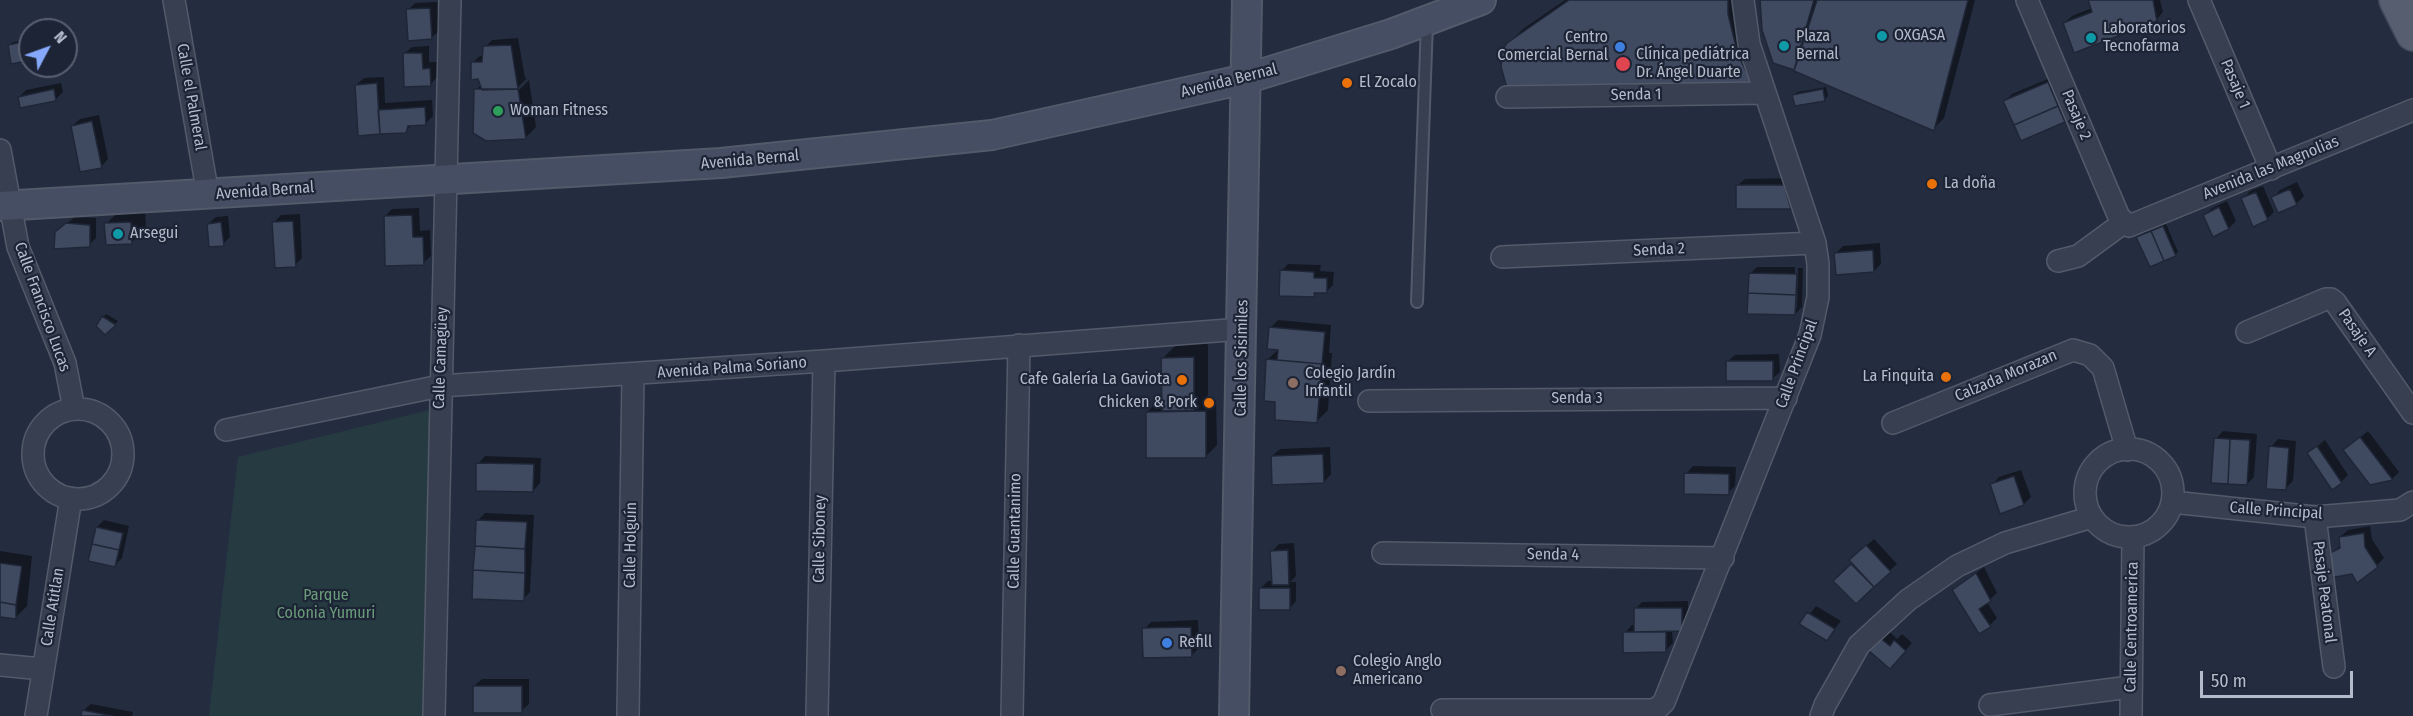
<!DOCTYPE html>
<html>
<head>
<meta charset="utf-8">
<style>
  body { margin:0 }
  #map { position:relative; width:2413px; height:716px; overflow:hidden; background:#242d40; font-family:"Fira Sans Condensed",sans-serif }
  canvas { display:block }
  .north { position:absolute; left:18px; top:18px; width:60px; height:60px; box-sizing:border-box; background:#1d2435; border:2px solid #596071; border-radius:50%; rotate:49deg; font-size:16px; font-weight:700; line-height:24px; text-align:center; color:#b4bbca }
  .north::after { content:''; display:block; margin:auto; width:21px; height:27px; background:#87a9fc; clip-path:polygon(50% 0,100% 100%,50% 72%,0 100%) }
  .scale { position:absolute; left:2200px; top:671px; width:153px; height:27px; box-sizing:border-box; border:3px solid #b4bbca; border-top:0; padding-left:8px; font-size:18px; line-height:21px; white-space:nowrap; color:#b4bbca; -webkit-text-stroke:4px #1d2435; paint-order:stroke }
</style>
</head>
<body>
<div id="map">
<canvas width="2413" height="716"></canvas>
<div class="north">N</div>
<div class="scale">50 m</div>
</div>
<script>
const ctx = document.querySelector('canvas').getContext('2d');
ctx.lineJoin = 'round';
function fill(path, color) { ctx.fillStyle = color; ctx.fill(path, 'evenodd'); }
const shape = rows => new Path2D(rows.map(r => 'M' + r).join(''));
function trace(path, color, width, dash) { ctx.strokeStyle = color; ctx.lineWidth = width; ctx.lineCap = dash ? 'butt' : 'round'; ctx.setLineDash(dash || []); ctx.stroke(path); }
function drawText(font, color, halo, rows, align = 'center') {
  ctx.font = font + ' "Fira Sans Condensed",sans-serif'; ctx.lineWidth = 4.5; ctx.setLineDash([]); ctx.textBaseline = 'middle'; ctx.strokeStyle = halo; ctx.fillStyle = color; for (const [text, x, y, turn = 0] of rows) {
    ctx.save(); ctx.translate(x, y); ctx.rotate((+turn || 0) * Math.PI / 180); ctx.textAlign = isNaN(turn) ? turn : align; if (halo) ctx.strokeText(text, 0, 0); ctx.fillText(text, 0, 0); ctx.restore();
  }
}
const green = shape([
  [434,409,428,716,209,716,238,457]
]);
const shadow = shape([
  [1565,0,1742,0,1752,84,1508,44,1523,29],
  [1761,0,1975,0,1944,118,1933,129,1798,64,1794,69],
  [2089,0,2160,0,2163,12,2156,20,2064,23,2072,16,2092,8],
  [437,2,439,31,431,38,408,10,415,3],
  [518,38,525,78,527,78,512,93,514,95,529,80,536,127,525,138,476,90,482,84,472,63,480,56,484,55,485,47,492,40],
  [26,40,30,56,26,60,9,45,13,42],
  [429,46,429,62,437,62,437,77,430,85,404,54,412,47],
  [2055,76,2071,113,2064,121,2005,101,2012,94],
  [384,77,385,103,432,100,433,116,426,123,413,124,405,132,359,134,356,85,364,78],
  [61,83,63,92,55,100,19,97,26,90],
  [1826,87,1828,96,1824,100,1794,95,1797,92],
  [99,115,108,159,101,167,72,126,80,119],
  [1791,178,1797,200,1790,207,1737,186,1745,179],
  [2297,182,2304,196,2296,204,2273,198,2280,190],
  [2263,186,2274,212,2267,219,2243,199,2250,191],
  [2227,201,2236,221,2229,228,2205,215,2212,208],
  [145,208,146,228,132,242,106,224,120,210],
  [419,208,420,231,430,230,431,256,423,263,385,216,392,209],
  [300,214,302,258,295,265,274,222,281,215],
  [228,216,230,237,223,244,208,224,216,217],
  [75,217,96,218,96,238,89,245,64,225],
  [2166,224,2178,252,2175,255,2138,238,2145,231],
  [1880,243,1881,264,1874,271,1836,253,1843,246],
  [1288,264,1321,265,1320,271,1334,272,1333,285,1326,292,1318,292,1314,296,1281,271],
  [1757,267,1795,267,1794,308,1797,308,1798,268,1803,268,1802,307,1795,314,1750,274],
  [106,314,118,321,105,333,103,317],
  [1278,320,1331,325,1329,353,1332,353,1328,410,1317,421,1277,401,1267,360,1279,349,1271,327],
  [1177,344,1208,344,1208,395,1202,401,1216,400,1217,445,1206,456,1147,412,1158,401,1163,401,1163,358],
  [1779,354,1780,372,1772,379,1727,362,1735,355],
  [2223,431,2257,434,2254,477,2247,484,2216,439],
  [2368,431,2399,472,2392,479,2345,450],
  [2278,439,2296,441,2293,481,2285,489,2271,447],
  [2325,440,2348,475,2341,482,2309,453],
  [1330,447,1331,474,1324,482,1272,456,1280,449],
  [485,456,541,458,540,483,533,491,478,464],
  [1693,466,1736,467,1735,486,1728,493,1686,474],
  [2021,470,2031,497,2024,504,1992,485,1999,477],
  [485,513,534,515,530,592,523,599,478,520],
  [104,520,129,526,122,558,115,565,97,527],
  [2370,526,2372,539,2384,558,2377,565,2352,573,2330,555,2341,545,2340,537,2348,530],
  [1874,539,1897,564,1856,602,1836,581,1853,564,1858,553],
  [1294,543,1296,576,1290,582,1296,582,1296,601,1289,609,1260,589,1268,581,1273,581,1272,551,1279,544],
  [0,551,32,556,27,606,16,617,0,616],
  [1984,567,1997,593,1987,602,1997,618,1990,625,1954,590],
  [1688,601,1689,623,1681,630,1672,630,1673,643,1665,651,1625,633,1632,625,1635,625,1635,609,1642,602],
  [1816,606,1841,621,1827,639,1802,624],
  [1198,620,1199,648,1191,656,1144,629,1151,622],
  [1888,630,1897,639,1902,634,1912,643,1897,660,1870,650],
  [482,679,529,679,529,704,521,711,474,686],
  [91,704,133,712,132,716,82,716,83,711]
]);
const building = shape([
  [1569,0,1728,0,1728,14,1738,55,1753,85,1507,88,1501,67,1502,50,1507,43,1569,0],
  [1760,0,1814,0,1794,70,1773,63,1762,30,1760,0],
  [1817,0,1968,0,1934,131,1794,71,1817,0],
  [2088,0,2153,0,2157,21,2074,53,2063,23,2092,12,2088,0],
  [430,8,432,39,408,41,406,9,430,8],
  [23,42,27,61,11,64,8,45,23,42],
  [511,45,518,89,482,90,478,79,471,80,471,62,482,62,483,46,511,45],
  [403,53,422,53,423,69,430,68,431,86,404,87,403,53],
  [2048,82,2058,106,2014,125,2003,101,2048,82],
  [377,83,380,134,358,136,355,85,377,83],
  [54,89,56,101,20,108,18,97,54,89],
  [474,89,518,89,526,139,486,141,473,133,474,89],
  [1823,89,1825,101,1795,106,1792,95,1823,89],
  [2058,106,2065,122,2021,141,2014,125,2058,106],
  [425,107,426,125,408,126,406,133,380,134,378,110,425,107],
  [92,121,102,168,80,172,71,126,92,121],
  [1736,185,1784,185,1791,209,1736,209,1736,185],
  [2290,189,2297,205,2278,213,2271,197,2290,189],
  [2256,192,2268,220,2253,227,2241,198,2256,192],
  [2219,207,2229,229,2213,237,2203,215,2219,207],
  [412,215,413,237,423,237,424,265,385,266,384,216,412,215],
  [293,221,296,267,275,268,272,222,293,221],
  [131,222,132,244,106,245,104,223,131,222],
  [221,222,224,246,209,247,207,224,221,222],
  [66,223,90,225,90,247,54,249,55,232,66,223],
  [2163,226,2176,256,2164,261,2151,231,2163,226],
  [2151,231,2164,261,2150,267,2136,237,2151,231],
  [1873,250,1874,272,1836,275,1834,253,1873,250],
  [1280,270,1314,272,1314,278,1327,278,1327,293,1314,293,1315,297,1279,296,1280,270],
  [1749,273,1797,274,1796,295,1748,293,1749,273],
  [1748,293,1796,295,1795,315,1747,314,1748,293],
  [102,316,116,325,105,335,96,326,102,316],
  [1269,327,1325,332,1322,364,1277,360,1278,350,1267,349,1269,327],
  [1194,357,1194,410,1162,411,1161,358,1194,357],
  [1266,359,1322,364,1317,423,1275,420,1275,402,1264,401,1266,359],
  [1726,361,1773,361,1773,381,1726,381,1726,361],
  [1206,411,1206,458,1146,458,1146,412,1206,411],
  [2360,437,2393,480,2370,485,2343,450,2360,437],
  [2214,438,2230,439,2228,484,2211,483,2214,438],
  [2230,439,2250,440,2247,485,2228,484,2230,439],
  [2269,446,2289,448,2286,490,2266,489,2269,446],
  [2317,446,2342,483,2332,490,2307,453,2317,446],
  [1323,454,1324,483,1272,485,1271,456,1323,454],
  [476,463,534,464,533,492,476,491,476,463],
  [1684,473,1729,474,1729,495,1684,494,1684,473],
  [2014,476,2024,505,2000,514,1990,484,2014,476],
  [476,520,527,522,525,549,475,546,476,520],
  [96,527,123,533,119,550,92,544,96,527],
  [2364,533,2365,547,2378,567,2357,583,2352,574,2330,578,2328,554,2340,548,2339,537,2364,533],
  [92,544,119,550,115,567,88,561,92,544],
  [1866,545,1891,572,1874,587,1849,560,1866,545],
  [475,546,525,549,525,573,473,570,475,546],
  [1288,550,1289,585,1272,585,1270,551,1288,550],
  [0,563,22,566,16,605,0,602,0,563],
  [1851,564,1874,587,1856,604,1833,581,1851,564],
  [473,570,525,573,524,601,472,599,473,570],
  [1976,573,1991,601,1979,609,1991,627,1979,634,1952,590,1976,573],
  [1259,588,1290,588,1290,610,1259,610,1259,588],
  [0,602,16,605,16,619,0,617,0,602],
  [1634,608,1682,608,1682,631,1634,632,1634,608],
  [1807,612,1835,629,1827,641,1799,624,1807,612],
  [1191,627,1192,657,1143,658,1142,628,1191,627],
  [1623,632,1666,632,1666,652,1623,653,1623,632],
  [1879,637,1890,646,1894,640,1906,651,1890,669,1868,650,1879,637],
  [473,686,522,686,522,713,473,713,473,686],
  [82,710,113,716,81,716,82,710]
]);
const service = shape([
  [1417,302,1427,22]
]);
const minor = shape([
  [174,0,208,195],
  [2027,0,2119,217,2129,226,2413,110],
  [2199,0,2271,169],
  [1507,97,1764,93],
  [0,150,18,247,65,363,74,409],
  [1502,257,1815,243],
  [2058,261,2078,256,2123,223],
  [2247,332,2326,299,2331,299,2335,302,2413,413],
  [1369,401,1786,398],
  '33 454a45 45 0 1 1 90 0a45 45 0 1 1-90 0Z',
  [1893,423,2073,350,2090,355,2103,368,2127,450],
  [226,430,440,386,824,361,1242,329],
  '2085 493a44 44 0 1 1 88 0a44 44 0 1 1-88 0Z',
  [2172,502,2315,517,2400,510,2413,502],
  [2315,517,2334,667],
  [1383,553,1723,558],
  [0,665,42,669],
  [1990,705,2130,687],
  [1442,710,1651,710,1658,708,1664,702,1810,335,1818,297,1818,264,1815,243,1749,44,1743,0],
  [36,716,71,498],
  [434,716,450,0],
  [628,716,633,374],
  [817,716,824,361],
  [1012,716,1019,345],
  [1821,716,1825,705,1859,645,1908,600,1957,566,2005,543,2092,517],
  [2131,716,2133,537]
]);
const secondary = shape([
  [0,206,721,163,992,135,1245,79,1391,34,1481,0],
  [1234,716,1247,0]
]);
const primary = shape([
  [2396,0,2413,34]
]);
const markers = [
  [1882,36,6,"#0f9aa8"],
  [2091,38,6,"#0f9aa8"],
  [1784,46,6,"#0f9aa8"],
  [1620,47,6,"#3f7fe0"],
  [1623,64,8,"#e0444e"],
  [1347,83,6,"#e8710a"],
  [498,111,6,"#2e9e5b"],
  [1932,184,6,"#e8710a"],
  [118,234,6,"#0f9aa8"],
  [1946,377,6,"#e8710a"],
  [1182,380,6,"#e8710a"],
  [1293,383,6,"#8d6e63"],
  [1209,403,6,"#e8710a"],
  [1167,643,6,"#3f7fe0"],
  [1341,671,6,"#8d6e63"]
];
const poiNames = [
  ["Laboratorios",2103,29],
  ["Tecnofarma",2103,47],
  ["OXGASA",1894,36],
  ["Plaza",1796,37],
  ["Bernal",1796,55],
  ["Centro",1608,38,"right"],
  ["Comercial Bernal",1608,56,"right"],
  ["Clínica pediátrica",1636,55],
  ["Dr. Ángel Duarte",1636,73],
  ["El Zocalo",1359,83],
  ["Woman Fitness",510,111],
  ["La doña",1944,184],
  ["Arsegui",130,234],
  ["Colegio Jardín",1305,374],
  ["Infantil",1305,392],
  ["La Finquita",1934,377,"right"],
  ["Cafe Galería La Gaviota",1170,380,"right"],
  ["Chicken & Pork",1197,403,"right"],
  ["Refill",1179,643],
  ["Colegio Anglo",1353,662],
  ["Americano",1353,680]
];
const streetNames = [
  ["Avenida Bernal",1229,81,-14],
  ["Pasaje 1",2235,84,67],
  ["Senda 1",1636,95,-1],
  ["Calle el Palmeral",191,97,80],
  ["Pasaje 2",2076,115,67],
  ["Avenida Bernal",750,160,-5],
  ["Avenida las Magnolias",2271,168,-22],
  ["Avenida Bernal",265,191,-4],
  ["Senda 2",1659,250,-3],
  ["Calle Francisco Lucas",42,307,70],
  ["Pasaje A",2357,333,55],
  ["Calle Camagüey",441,358,-88],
  ["Calle los Sisimiles",1242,358,-89],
  ["Calle Principal",1797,364,-70],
  ["Avenida Palma Soriano",732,368,-4],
  ["Calzada Morazan",2006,376,-23],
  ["Senda 3",1577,399],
  ["Calle Principal",2276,511,4],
  ["Calle Guantanimo",1015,531,-89],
  ["Calle Siboney",820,539,-89],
  ["Calle Holguín",631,545,-89],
  ["Senda 4",1553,555,1],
  ["Pasaje Peatonal",2324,592,83],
  ["Calle Atitlan",53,607,-81],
  ["Calle Centroamerica",2132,627,-89]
];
const parkNames = [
  ["Parque",326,596],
  ["Colonia Yumuri",326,614]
];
fill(green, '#263b41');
fill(shadow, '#0007');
fill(building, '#3f4a60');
trace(building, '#1f2637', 1.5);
trace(service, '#535a6a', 14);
trace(minor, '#535a6a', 24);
trace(secondary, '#535a6a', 32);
trace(primary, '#414859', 36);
trace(service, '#383f50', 10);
trace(minor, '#383f50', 21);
trace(secondary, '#464e63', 28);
trace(primary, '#565e70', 33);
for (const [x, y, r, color] of markers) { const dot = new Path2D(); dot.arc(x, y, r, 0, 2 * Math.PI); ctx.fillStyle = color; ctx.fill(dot); trace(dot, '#1d2435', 2); }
drawText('16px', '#b4bbca', '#1d2435', poiNames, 'left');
drawText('16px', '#b4bbca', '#1d2435', streetNames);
drawText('16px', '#6a9c7a', '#1d2435', parkNames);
</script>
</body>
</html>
